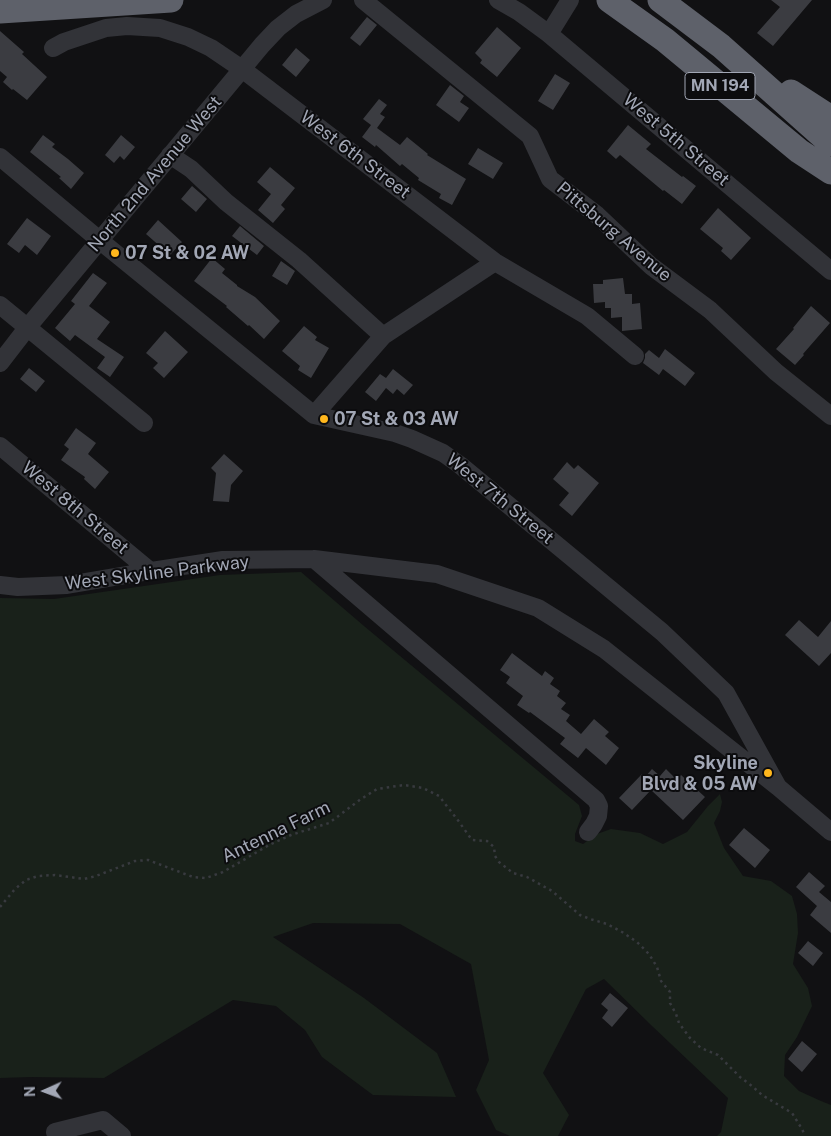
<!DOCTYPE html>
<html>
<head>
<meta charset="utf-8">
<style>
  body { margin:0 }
  #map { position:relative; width:831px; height:1136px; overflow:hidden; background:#111113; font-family:"Public Sans",sans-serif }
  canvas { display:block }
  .north { position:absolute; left:20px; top:1066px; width:50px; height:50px; -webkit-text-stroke:4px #0c0c0e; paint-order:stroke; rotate:268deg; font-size:14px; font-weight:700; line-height:20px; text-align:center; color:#a2a7b5 }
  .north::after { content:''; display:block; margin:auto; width:18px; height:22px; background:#a2a7b5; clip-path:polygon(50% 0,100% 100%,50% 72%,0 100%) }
</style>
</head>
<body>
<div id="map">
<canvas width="831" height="1136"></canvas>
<div class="north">N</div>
</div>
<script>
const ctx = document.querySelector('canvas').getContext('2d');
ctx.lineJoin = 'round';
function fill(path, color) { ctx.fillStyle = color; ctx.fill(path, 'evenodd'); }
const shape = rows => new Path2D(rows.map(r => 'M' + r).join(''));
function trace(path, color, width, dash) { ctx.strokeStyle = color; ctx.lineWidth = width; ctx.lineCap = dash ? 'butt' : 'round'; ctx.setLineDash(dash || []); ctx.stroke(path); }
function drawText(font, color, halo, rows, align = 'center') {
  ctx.font = font + ' "Public Sans",sans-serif'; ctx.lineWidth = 4; ctx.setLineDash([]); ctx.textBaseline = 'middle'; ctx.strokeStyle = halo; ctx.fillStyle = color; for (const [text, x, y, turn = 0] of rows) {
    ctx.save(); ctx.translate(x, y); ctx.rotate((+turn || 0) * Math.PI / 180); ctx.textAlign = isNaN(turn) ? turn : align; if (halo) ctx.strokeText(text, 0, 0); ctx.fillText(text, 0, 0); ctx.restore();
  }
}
const green = shape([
  [301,572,364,626,579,805,582,816,575,834,575,841,583,844,597,834,611,829,640,833,663,844,687,832,708,806,720,794,722,802,720,811,714,823,724,848,743,876,771,881,792,896,797,914,798,933,793,964,808,988,812,1006,797,1037,785,1055,784,1076,799,1091,821,1101,831,1105,831,1136,717,1136,721,1132,728,1098,651,1025,604,979,586,989,543,1073,569,1115,558,1136,510,1136,496,1130,476,1090,489,1060,471,964,400,924,313,923,273,937,364,998,437,1053,456,1097,373,1095,322,1057,305,1030,276,1006,233,1000,104,1078,31,1077,0,1078,0,598,54,599,220,575]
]);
const building = shape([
  [771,0,812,0,773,46,757,33,780,7],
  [367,17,377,25,360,46,350,38],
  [497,27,521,48,497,77,480,63,482,60,475,53],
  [0,31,24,52,22,54,47,77,27,100,13,89,12,90,3,82,7,77,0,71],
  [296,48,310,60,296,77,282,65],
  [555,74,570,83,553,110,538,101],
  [450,85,464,96,460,102,469,108,459,122,436,105],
  [379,99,387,105,380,114,385,117,377,128,400,145,407,137,428,154,427,155,466,179,452,205,439,198,441,194,418,180,419,178,402,164,400,166,376,145,375,147,362,137,371,125,363,119],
  [628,125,651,144,646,149,682,177,683,176,696,186,682,204,664,190,663,191,620,155,616,159,607,151],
  [43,135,55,144,52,147,68,159,84,173,71,189,59,178,61,177,30,152],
  [121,135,135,147,124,160,120,156,114,163,105,155],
  [478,148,503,163,493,179,468,164],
  [270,167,295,188,281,205,285,209,273,223,258,210,271,194,257,182],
  [192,186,207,199,196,212,181,199],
  [718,208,751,238,731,260,721,251,723,248,700,229],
  [27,218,51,236,37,255,25,245,19,253,7,244],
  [158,220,182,242,170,255,146,234],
  [240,226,264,246,257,255,232,236],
  [212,258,225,269,222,273,237,285,237,286,255,297,280,321,264,339,249,325,248,326,226,307,227,306,194,281],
  [281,261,295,271,287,285,272,276],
  [93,273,107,283,89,306,110,322,97,339,124,357,110,377,97,368,105,357,75,335,70,341,55,328,75,304,71,301],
  [623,278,625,294,632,294,632,304,640,303,642,329,622,331,622,317,611,318,611,308,605,308,605,302,594,303,593,284,603,284,603,280],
  [811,306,830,323,803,354,804,355,795,365,776,349,794,329,793,328],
  [304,326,317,337,315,340,329,348,311,378,298,370,300,366,282,351],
  [165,331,188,352,164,378,153,368,158,363,146,353],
  [665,349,695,373,685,386,663,369,659,375,643,363,645,358,645,354,649,350,659,358],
  [29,368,45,381,36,392,20,379],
  [393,369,413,385,404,395,397,389,393,394,386,388,376,401,365,392,380,374,386,378],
  [76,428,96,443,88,454,109,472,95,489,84,479,85,477,61,460,69,449,64,445],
  [224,454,243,471,231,485,229,502,213,501,216,473,211,468],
  [567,462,574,469,578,465,599,483,572,516,559,505,569,493,553,479],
  [799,620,818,637,831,621,831,653,819,666,785,635],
  [512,653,542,676,545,671,554,678,550,684,560,691,557,696,566,703,561,709,570,715,566,721,581,734,594,719,609,732,605,736,619,748,606,765,586,748,578,758,560,744,565,738,530,712,529,713,517,705,523,696,506,683,510,677,500,670],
  [652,769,660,776,666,769,677,780,681,775,705,797,683,820,651,790,632,810,619,798,642,774,645,777],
  [744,828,770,850,755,868,729,845],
  [809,872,825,886,819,892,831,902,831,933,810,915,817,906,796,887],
  [808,941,823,953,813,966,798,953],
  [610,993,628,1008,612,1027,602,1018,608,1010,601,1004],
  [802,1041,817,1054,802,1072,788,1059]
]);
const path = shape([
  [0,907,15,889,26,880,38,876,55,875,84,879,96,876,135,861,148,860,193,877,206,878,223,872,269,845,291,835,329,823,361,799,377,789,404,785,423,788,439,796,457,819,472,840,487,841,494,847,495,856,499,862,513,873,527,877,552,891,580,915,590,919,607,924,622,932,637,942,649,954,657,967,661,981,670,992,670,1003,676,1014,679,1023,690,1038,701,1048,718,1055,740,1077,752,1086,762,1095,792,1113,802,1129,805,1136]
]);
const minor = shape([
  [363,0,530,136,550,179,597,215,651,266,710,310,776,372,831,416],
  [498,0,519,12,549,34,831,271],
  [549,34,570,0],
  [53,48,64,42,106,28,127,26,160,28,188,37,211,48,242,69,495,262,587,316,635,356],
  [170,155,191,169,226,202,299,260,383,336],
  [0,157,109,248,314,415,395,433,412,439,443,453,460,465,662,632,726,693,778,787],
  [0,305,144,423],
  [0,363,27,328,262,45,278,28,296,14,323,0],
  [314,415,383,336,495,262],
  [0,446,150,571],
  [314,559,596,800,599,806,598,816,594,824,588,832],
  [0,585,18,587,67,585,150,571,223,560,314,559,437,574,538,608,604,649,778,787,831,832],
  [55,1132,103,1120,122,1136]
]);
const highway = shape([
  [609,0,665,40,799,151,831,172],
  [660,0,721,46,831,144],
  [0,11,171,0],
  [791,92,831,118]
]);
const markers = [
  [115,253,5,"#ffb71d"],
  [324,419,5,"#ffb71d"],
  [768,773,5,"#ffb71d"]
];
const shields = [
  [720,86,70]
];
const shieldNames = [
  ["MN 194",720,86]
];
const streetNames = [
  ["West 5th Street",676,140,40],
  ["West 6th Street",355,155,37],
  ["North 2nd Avenue West",155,174,-50],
  ["Pittsburg Avenue",614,232,40],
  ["West 7th Street",500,499,39],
  ["West 8th Street",75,508,40],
  ["West Skyline Parkway",157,573,-7],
  ["Antenna Farm",276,832,-26]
];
const poiNames = [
  ["07 St & 02 AW",125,253],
  ["07 St & 03 AW",334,419],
  ["Skyline",758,763,"right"],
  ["Blvd & 05 AW",758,784,"right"]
];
fill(green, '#19211a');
fill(building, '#3b3c41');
trace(path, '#383a3f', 2.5, [2.5, 4]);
trace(minor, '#323338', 18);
trace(highway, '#5e616a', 25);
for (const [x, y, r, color] of markers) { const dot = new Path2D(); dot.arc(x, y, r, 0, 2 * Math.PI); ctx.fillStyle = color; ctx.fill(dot); trace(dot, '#0c0c0e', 2); }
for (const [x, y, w] of shields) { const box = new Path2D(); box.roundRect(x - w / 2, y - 13.5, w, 27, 4); ctx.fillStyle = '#0c0c0e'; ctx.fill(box); trace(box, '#a2a7b5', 1); }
drawText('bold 16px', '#a2a7b5', null, shieldNames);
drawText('18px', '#a2a7b5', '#0c0c0e', streetNames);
drawText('bold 18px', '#a2a7b5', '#0c0c0e', poiNames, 'left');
</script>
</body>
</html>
